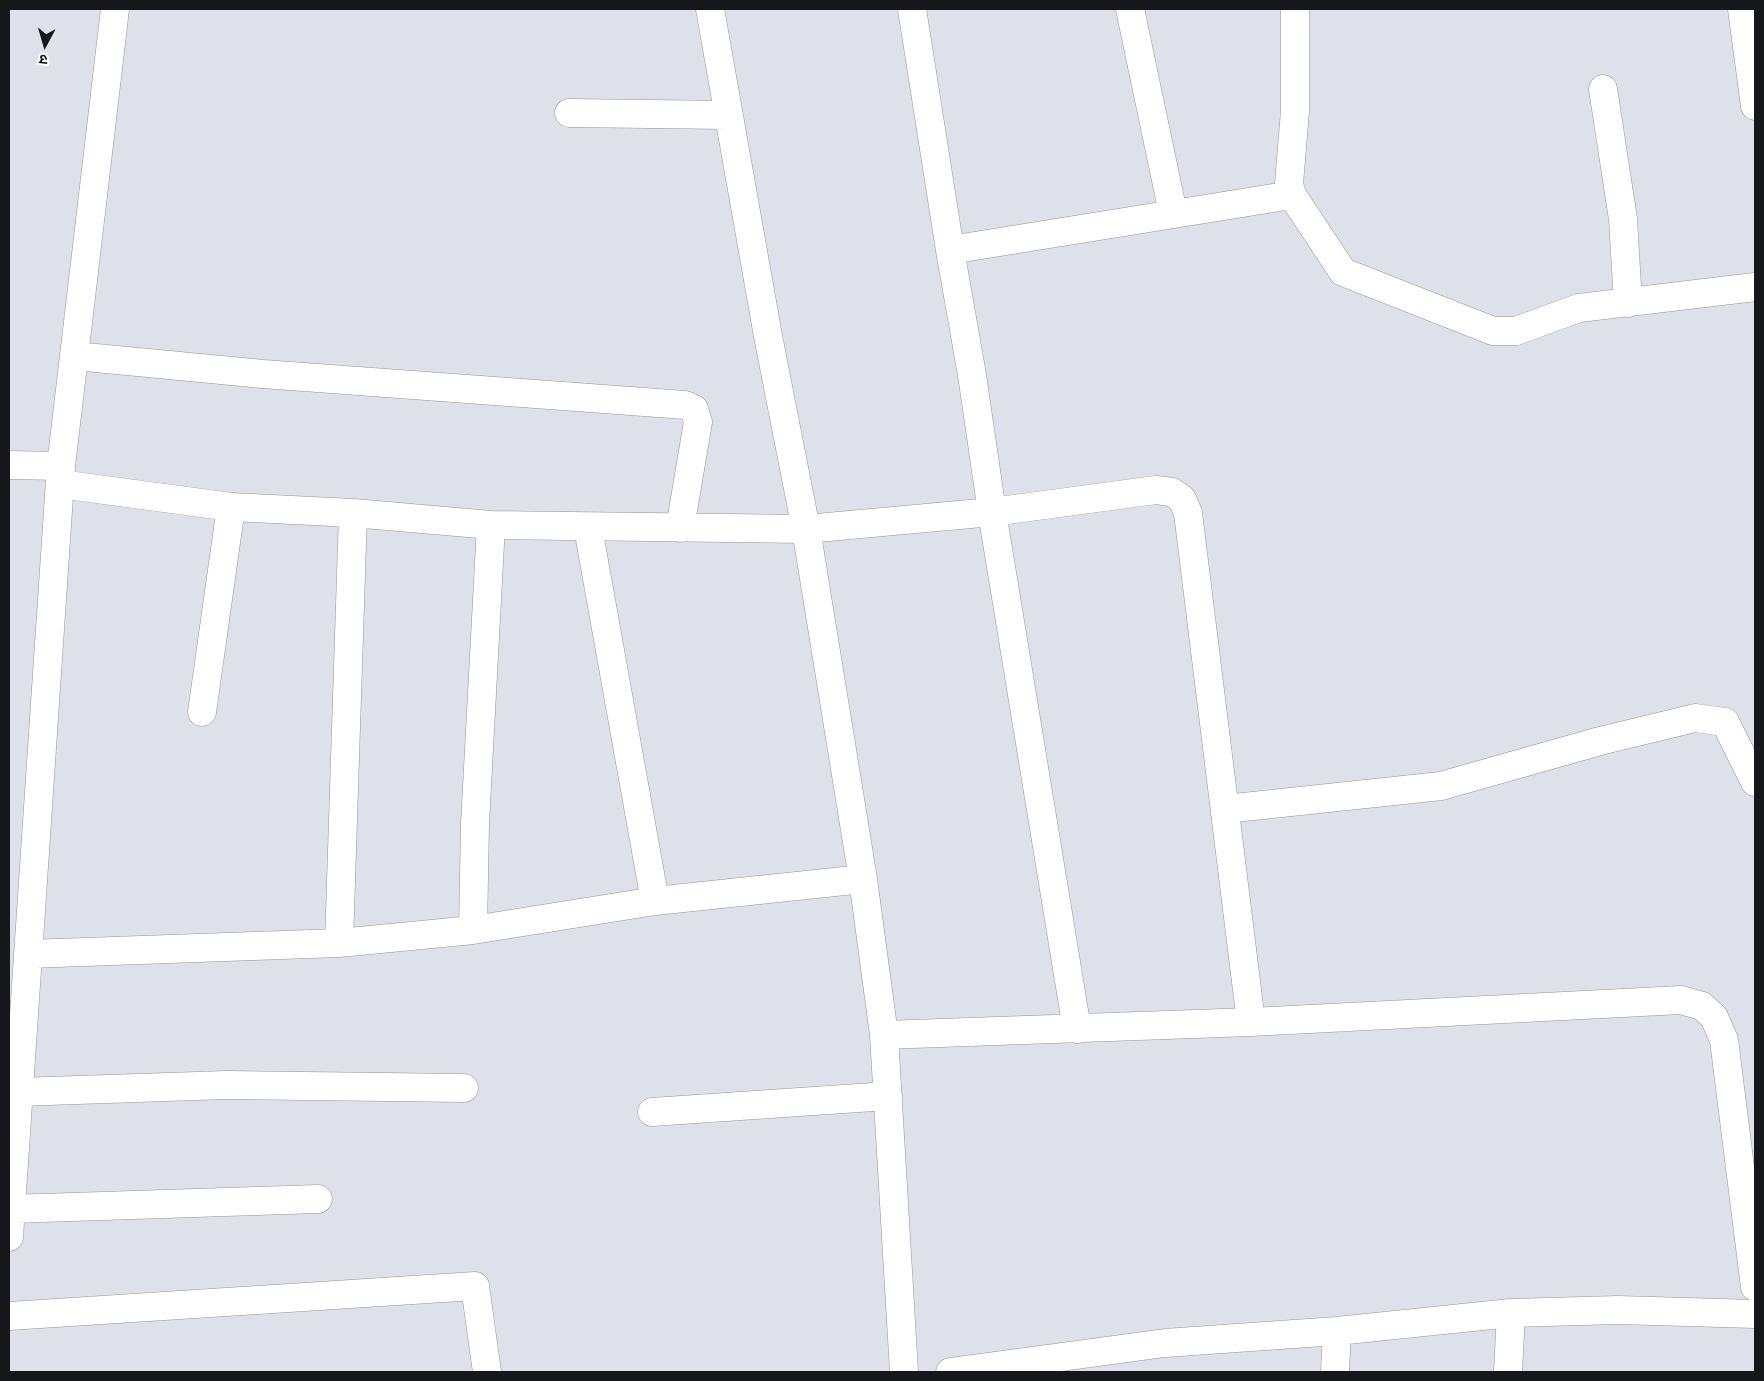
<!DOCTYPE html>
<html>
<head>
<meta charset="utf-8">
<style>
  body { margin:0 }
  #map { position:relative; width:1764px; height:1381px; overflow:hidden; background:#dfe1ea; font-family:Cabin,"Noto Sans Devanagari",sans-serif }
  canvas { display:block }
  .frame { position:absolute; inset:0; border:10px solid #16171a; pointer-events:none }
  .north { position:absolute; left:20px; top:20px; width:50px; height:50px; -webkit-text-stroke:4px #fff; paint-order:stroke; rotate:186deg; font-size:14px; font-weight:700; line-height:20px; text-align:center; color:#16171a }
  .north::after { content:''; display:block; margin:auto; width:18px; height:22px; background:#16171a; clip-path:polygon(50% 0,100% 100%,50% 72%,0 100%) }
</style>
</head>
<body>
<div id="map">
<canvas width="1764" height="1381"></canvas>
<div class="frame"></div>
<div class="north">उ</div>
</div>
<script>
const ctx = document.querySelector('canvas').getContext('2d');
ctx.lineJoin = 'round';
const shape = rows => new Path2D(rows.map(r => 'M' + r).join(''));
function trace(path, color, width, dash) { ctx.strokeStyle = color; ctx.lineWidth = width; ctx.lineCap = dash ? 'butt' : 'round'; ctx.setLineDash(dash || []); ctx.stroke(path); }
const minor = shape([
  [710,9,768,336,806,529,863,879,884,1035,904,1372],
  [912,9,950,250,972,375,992,512,1077,1029],
  [1130,9,1173,213],
  [1295,9,1295,111,1289,184,1292,195,1343,272,1493,331,1516,331,1579,308,1755,287],
  [1742,9,1755,106],
  [1603,89,1623,219,1628,303],
  [569,113,728,115],
  [950,250,1292,195],
  [75,356,263,374,685,405,694,409,698,422,680,528],
  [9,465,61,466],
  [60,484,231,507,353,513,491,525,806,529,992,512,1156,490,1172,492,1182,499,1188,513,1251,1022],
  [588,528,655,901],
  [202,712,231,507],
  [1225,809,1441,786,1600,741,1695,718,1725,722,1755,782],
  [473,930,475,824,491,525],
  [339,943,353,513],
  [28,954,339,943,473,930,655,901,863,879],
  [884,1035,1251,1022,1681,1000,1702,1006,1714,1017,1724,1040,1755,1287],
  [18,1092,226,1085,464,1088],
  [652,1112,888,1096],
  [10,1209,318,1199],
  [9,1237,61,466,115,9],
  [9,1316,475,1286,487,1372],
  [950,1372,1165,1343,1337,1331,1511,1313,1618,1310,1755,1314],
  [1335,1372,1337,1331],
  [1508,1372,1511,1313]
]);
trace(minor, '#92949c', 29);
trace(minor, '#fff', 28);
</script>
</body>
</html>
